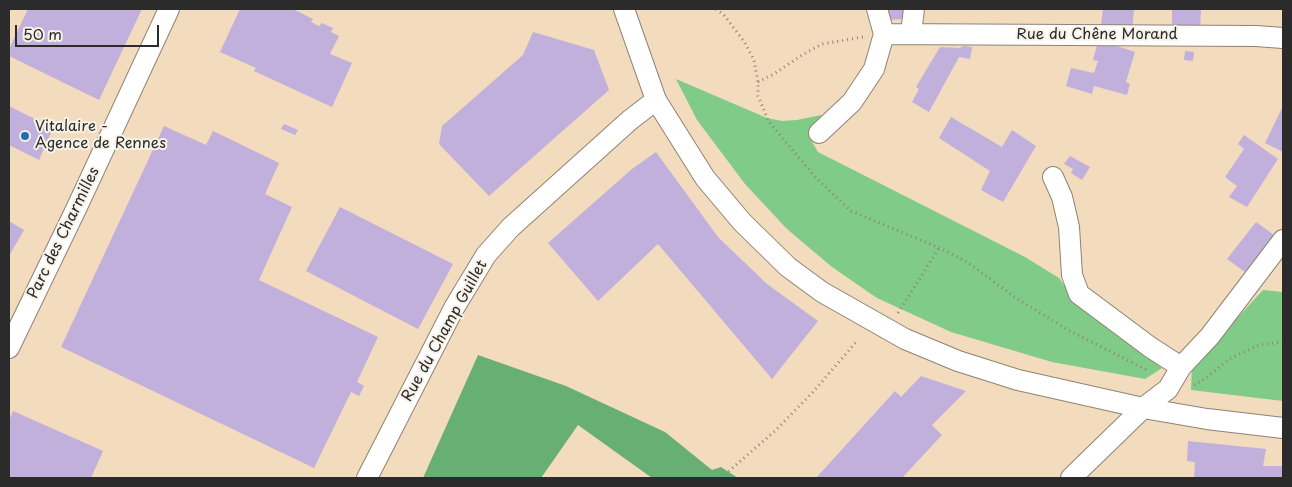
<!DOCTYPE html>
<html>
<head>
<meta charset="utf-8">
<style>
  body { margin:0 }
  #map { position:relative; width:1292px; height:487px; overflow:hidden; background:#f3dbbe; font-family:"Playpen Sans",sans-serif }
  canvas { display:block }
  .frame { position:absolute; inset:0; border:10px solid #2b2b2b; pointer-events:none }
  .scale { position:absolute; left:15px; top:25px; width:144px; height:22px; box-sizing:border-box; border:2px solid #2b2b2b; border-top:0; padding-left:6px; font-size:15px; line-height:18px; white-space:nowrap; color:#2b2b2b; -webkit-text-stroke:4px #f7f3e8; paint-order:stroke }
</style>
</head>
<body>
<div id="map">
<canvas width="1292" height="487"></canvas>
<div class="frame"></div>
<div class="scale">50 m</div>
</div>
<script>
const ctx = document.querySelector('canvas').getContext('2d');
ctx.lineJoin = 'round';
function fill(path, color) { ctx.fillStyle = color; ctx.fill(path, 'evenodd'); }
const shape = rows => new Path2D(rows.map(r => 'M' + r).join(''));
function trace(path, color, width, dash) { ctx.strokeStyle = color; ctx.lineWidth = width; ctx.lineCap = dash ? 'butt' : 'round'; ctx.setLineDash(dash || []); ctx.stroke(path); }
function drawText(font, color, halo, rows, align = 'center') {
  ctx.font = font + ' "Playpen Sans",sans-serif'; ctx.lineWidth = 4; ctx.setLineDash([]); ctx.textBaseline = 'middle'; ctx.strokeStyle = halo; ctx.fillStyle = color; for (const [text, x, y, turn = 0] of rows) {
    ctx.save(); ctx.translate(x, y); ctx.rotate((+turn || 0) * Math.PI / 180); ctx.textAlign = isNaN(turn) ? turn : align; if (halo) ctx.strokeText(text, 0, 0); ctx.fillText(text, 0, 0); ctx.restore();
  }
}
const green = shape([
  [676,79,767,118,782,121,797,120,821,115,824,124,809,137,818,152,1025,257,1059,278,1070,294,1162,368,1145,379,1052,362,951,332,877,298,832,267,787,229,745,184,697,120],
  [1263,290,1283,292,1283,401,1191,390,1192,367]
]);
const forest = shape([
  [478,355,566,386,665,432,712,470,721,467,738,478,652,478,578,425,541,478,423,478]
]);
const building = shape([
  [28,9,142,9,99,100,9,56,9,49],
  [240,9,293,9,313,19,311,22,319,26,322,23,333,28,331,32,339,36,330,54,352,63,332,107,254,71,256,68,220,52],
  [882,9,906,9,905,19,887,20],
  [1103,9,1134,9,1132,32,1101,25],
  [1172,9,1201,10,1200,30,1172,30],
  [533,32,594,50,609,90,489,196,439,144,442,126,523,55],
  [1097,45,1114,45,1135,52,1126,82,1130,84,1127,95,1094,86,1092,94,1066,86,1071,68,1094,73,1098,61,1093,60],
  [963,46,972,47,970,59,959,57,929,112,912,102,919,89,916,87,940,47,960,48],
  [1185,51,1194,52,1193,61,1184,60],
  [9,106,53,128,39,160,9,145],
  [1283,106,1283,152,1265,143],
  [951,117,1002,147,1012,130,1036,146,1003,202,981,190,990,171,939,138],
  [284,124,298,130,295,135,281,129],
  [164,126,206,145,213,131,279,163,265,194,292,207,259,280,378,337,357,382,364,386,359,396,351,392,314,468,61,347],
  [1244,135,1278,159,1247,207,1229,197,1237,186,1225,177,1244,149,1238,144],
  [656,152,718,237,767,284,818,321,772,379,658,244,598,301,548,243,632,169],
  [1070,156,1090,167,1082,180,1071,173,1073,169,1064,164],
  [340,207,453,264,418,329,306,271],
  [9,221,24,230,9,256],
  [1256,222,1274,235,1245,272,1227,259],
  [921,376,966,391,932,425,942,435,902,478,816,478,895,391,901,397],
  [13,411,103,451,91,478,9,478,9,421],
  [1188,441,1266,449,1263,466,1283,466,1283,478,1194,478,1195,462,1187,461]
]);
const path = shape([
  [716,9,724,15,745,43,754,60,758,82,758,96,769,122,817,179,851,211,942,249,967,262,1016,298,1068,330,1147,370],
  [758,82,774,74,802,55,822,44,863,37],
  [898,313,939,248],
  [1194,385,1205,379,1229,359,1259,345,1283,342],
  [721,478,776,430,813,392,857,341]
]);
const minor = shape([
  [624,9,656,100,705,178,742,222,788,267,822,292,905,339,958,361,1018,380,1143,408,1207,419,1283,428],
  [911,33,914,9],
  [884,34,1256,36,1283,38],
  [819,133,852,102,874,69,884,34,877,9],
  [1053,177,1062,197,1069,227,1072,275,1079,294,1150,347,1181,367],
  [9,348,77,207,169,9],
  [367,478,454,308,486,255,511,227,630,120,656,100],
  [1071,478,1143,408,1168,389,1181,367,1210,336,1283,240]
]);
const markers = [
  [25,136,5,"#1f6fb2"]
];
const streetNames = [
  ["Rue du Chêne Morand",1097,35],
  ["Parc des Charmilles",64,233,-64],
  ["Rue du Champ Guillet",445,331,-61]
];
const poiNames = [
  ["Vitalaire -",35,127],
  ["Agence de Rennes",35,144]
];
fill(green, '#80cb88');
fill(forest, '#68af74');
fill(building, '#c1afdc');
trace(minor, '#8f8374', 22);
trace(path, '#8f8374', 3, [1, 4]);
trace(minor, '#fff', 20);
for (const [x, y, r, color] of markers) { const dot = new Path2D(); dot.arc(x, y, r, 0, 2 * Math.PI); ctx.fillStyle = color; ctx.fill(dot); trace(dot, '#f7f3e8', 2); }
drawText('15px', '#2b2b2b', '#f7f3e8', streetNames);
drawText('15px', '#2b2b2b', '#f7f3e8', poiNames, 'left');
</script>
</body>
</html>
